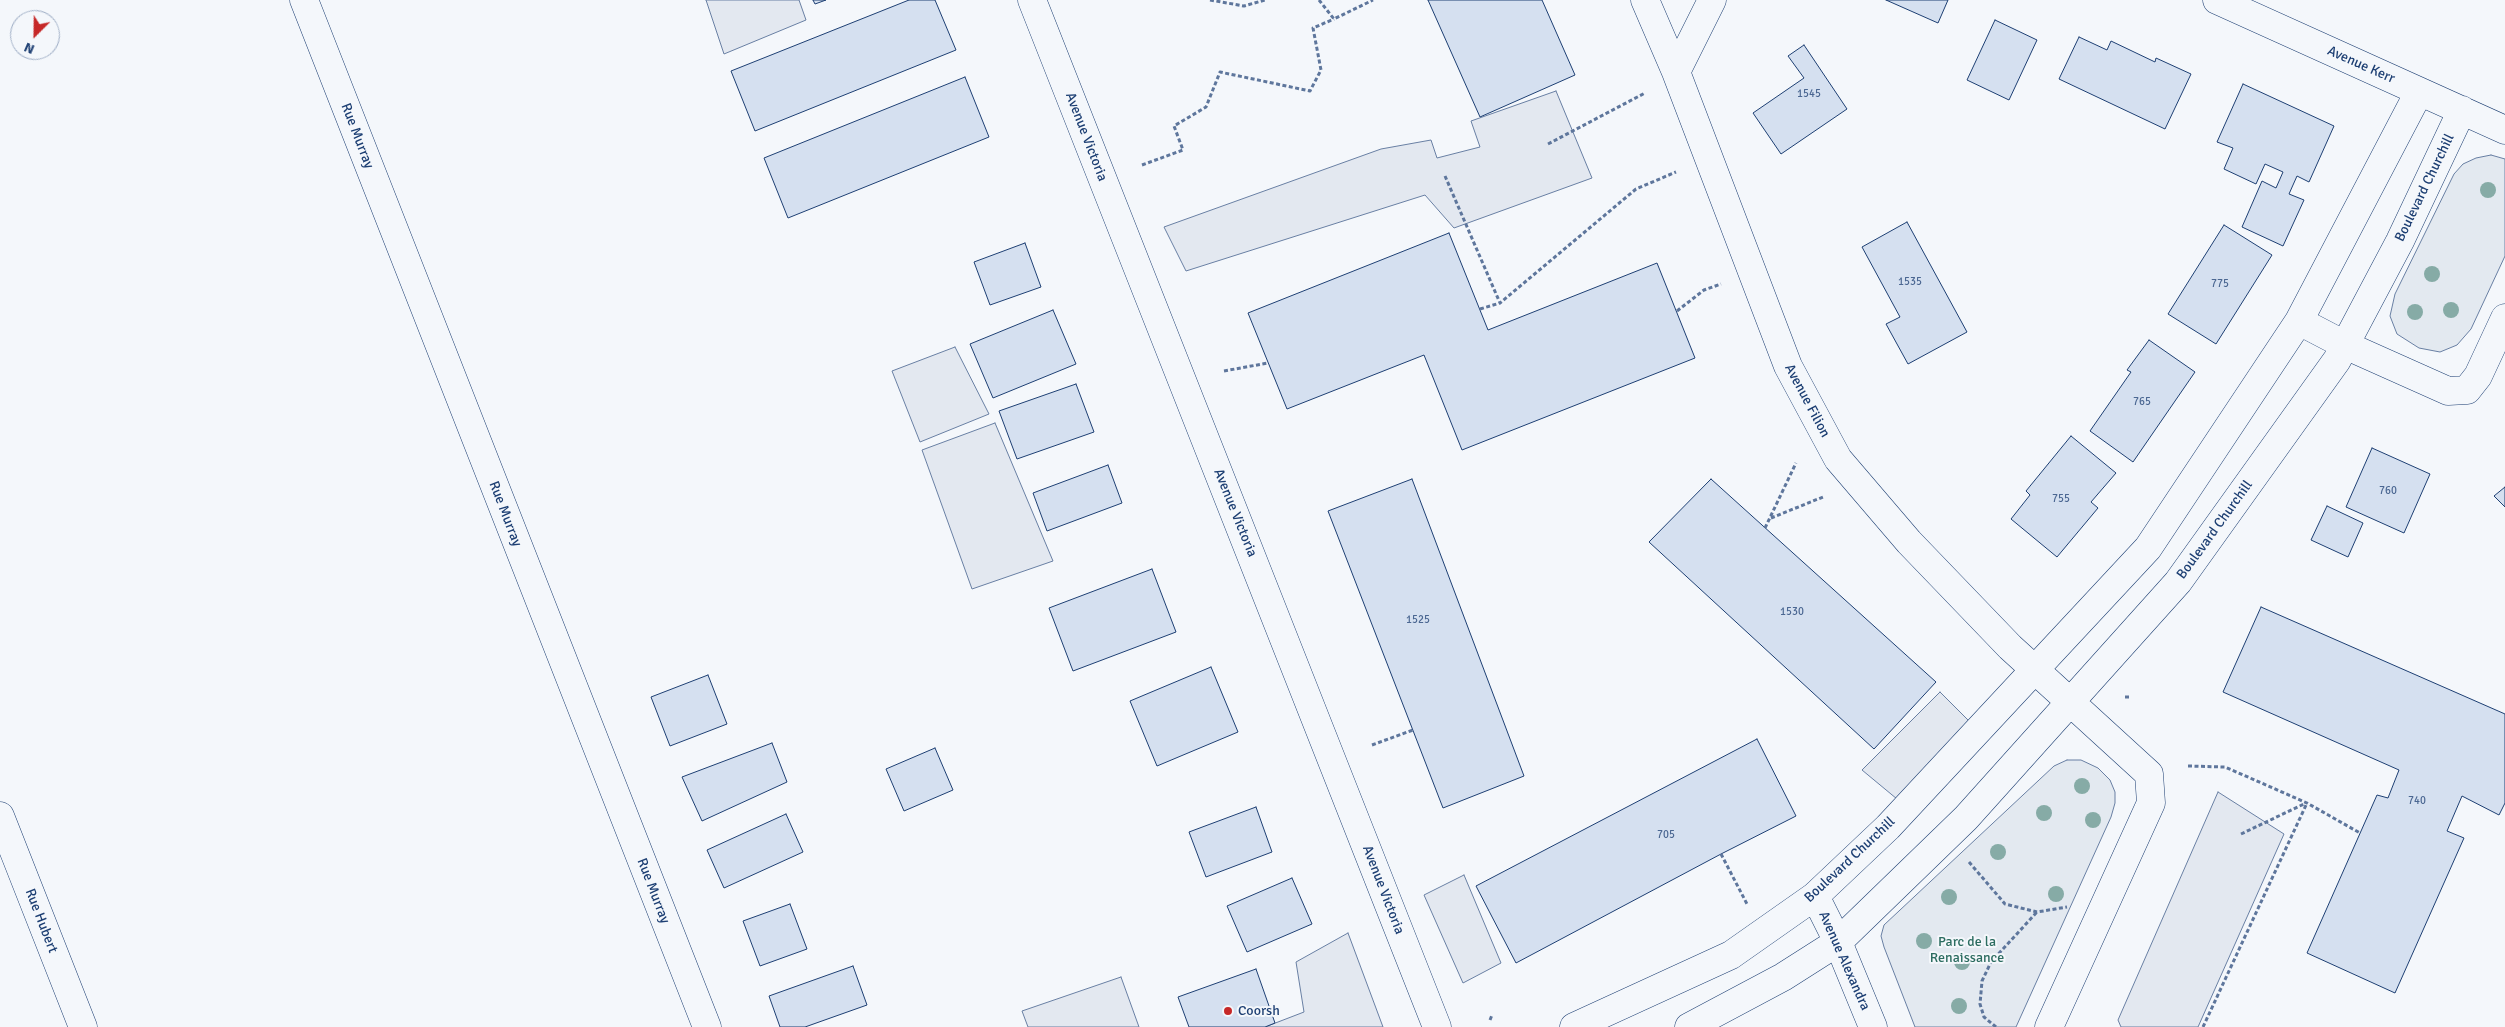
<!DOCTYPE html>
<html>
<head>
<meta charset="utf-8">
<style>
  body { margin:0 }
  #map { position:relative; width:2505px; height:1027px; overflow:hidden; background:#f4f7fb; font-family:Signika,sans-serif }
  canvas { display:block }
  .north { position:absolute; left:10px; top:10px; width:50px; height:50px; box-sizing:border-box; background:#f4f7fb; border:1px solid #9eadc5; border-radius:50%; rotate:203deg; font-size:14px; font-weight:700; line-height:20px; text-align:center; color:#1d3f73 }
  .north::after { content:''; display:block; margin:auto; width:18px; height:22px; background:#c62828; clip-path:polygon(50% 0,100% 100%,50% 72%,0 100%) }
</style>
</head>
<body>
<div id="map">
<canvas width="2505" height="1027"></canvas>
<div class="north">N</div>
</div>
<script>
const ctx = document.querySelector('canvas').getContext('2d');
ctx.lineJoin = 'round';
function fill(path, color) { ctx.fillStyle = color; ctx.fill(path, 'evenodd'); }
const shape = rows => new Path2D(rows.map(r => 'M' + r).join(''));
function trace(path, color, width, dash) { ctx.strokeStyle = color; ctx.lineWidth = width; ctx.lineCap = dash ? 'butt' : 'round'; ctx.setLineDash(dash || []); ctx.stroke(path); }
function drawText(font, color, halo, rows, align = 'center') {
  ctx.font = font + ' Signika,sans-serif'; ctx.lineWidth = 4; ctx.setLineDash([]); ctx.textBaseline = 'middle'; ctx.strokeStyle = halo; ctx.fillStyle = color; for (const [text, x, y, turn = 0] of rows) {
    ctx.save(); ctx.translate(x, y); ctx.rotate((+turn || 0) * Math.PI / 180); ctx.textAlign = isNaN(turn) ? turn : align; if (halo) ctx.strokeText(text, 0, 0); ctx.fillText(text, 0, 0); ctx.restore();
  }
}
const green = shape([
  [2491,155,2505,159,2505,256,2471,329,2457,345,2440,352,2419,348,2397,334,2390,316,2395,294,2454,174,2463,164,2476,158,2491,155],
  [2067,760,2081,760,2098,768,2110,780,2115,792,2115,803,2111,817,2016,1027,1915,1027,1884,947,1881,936,1884,925,2054,766,2067,760]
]);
const parking = shape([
  [706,0,799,0,806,20,724,54,706,0],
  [1556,91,1592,178,1454,228,1425,195,1186,271,1164,227,1381,149,1431,140,1437,158,1480,147,1471,121,1556,91],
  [955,347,989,414,920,442,892,371,955,347],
  [995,423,1053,561,972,589,922,450,995,423],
  [1940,692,1969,721,1897,799,1862,770,1940,692],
  [2218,792,2284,834,2198,1027,2121,1027,2118,1020,2218,792],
  [1464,875,1501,963,1463,983,1424,895,1464,875],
  [1348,933,1383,1027,1265,1027,1304,1012,1296,962,1348,933],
  [1121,977,1139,1027,1028,1027,1022,1011,1121,977]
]);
const building = shape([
  [813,0,826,0,815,4,813,0],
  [909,0,935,0,956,50,755,131,731,71,909,0],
  [1428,0,1542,0,1575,75,1480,117,1428,0],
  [1886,0,1948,0,1938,23,1886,0],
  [1995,20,2037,40,2009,100,1967,80,1995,20],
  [2079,37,2107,50,2111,41,2155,62,2156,58,2191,74,2165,129,2059,79,2079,37],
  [1804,45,1847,109,1781,154,1753,113,1804,78,1788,56,1804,45],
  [965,77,989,137,788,218,764,158,965,77],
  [2243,84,2334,126,2309,182,2297,176,2289,194,2304,200,2283,246,2242,227,2262,181,2276,188,2283,172,2265,164,2256,184,2224,169,2233,148,2217,142,2243,84],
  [1907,222,1967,332,1908,364,1886,324,1900,317,1862,247,1907,222],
  [2224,225,2272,255,2216,344,2168,314,2224,225],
  [1449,233,1488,330,1657,263,1695,358,1462,450,1424,355,1287,409,1248,313,1449,233],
  [1025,243,1041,287,990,305,974,262,1025,243],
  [1053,310,1076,364,993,398,970,344,1053,310],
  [2149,340,2195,372,2133,462,2090,431,2131,372,2127,370,2149,340],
  [1076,384,1094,432,1017,459,999,411,1076,384],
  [2071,436,2116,473,2091,502,2098,508,2057,557,2011,519,2030,495,2026,491,2071,436],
  [2372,448,2430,474,2404,533,2346,507,2372,448],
  [1108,465,1122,503,1047,531,1033,493,1108,465],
  [1412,479,1524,776,1443,808,1328,511,1412,479],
  [1711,479,1936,682,1874,749,1649,542,1711,479],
  [2505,487,2505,507,2494,496,2505,487],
  [2327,506,2363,523,2348,557,2311,540,2327,506],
  [1152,569,1176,632,1073,671,1049,608,1152,569],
  [2261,607,2505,714,2505,803,2499,815,2462,796,2447,831,2464,838,2395,993,2307,953,2377,795,2388,798,2399,770,2223,692,2261,607],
  [1211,667,1238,732,1157,766,1130,701,1211,667],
  [708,675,727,724,670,746,651,697,708,675],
  [1757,739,1796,816,1721,854,1516,963,1476,886,1757,739],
  [772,743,787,782,702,821,682,777,772,743],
  [935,748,953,790,904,811,886,769,935,748],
  [1256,807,1272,852,1206,877,1189,832,1256,807],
  [786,814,803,852,724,888,707,850,786,814],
  [1292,878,1312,924,1247,952,1227,906,1292,878],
  [790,904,807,949,760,966,743,921,790,904],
  [853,966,867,1005,805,1027,780,1027,769,996,853,966],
  [1256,969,1275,1023,1265,1027,1189,1027,1178,997,1256,969]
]);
const path = shape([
  [1210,0,1244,6,1265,0],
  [1319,0,1334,19,1373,0],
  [1548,144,1645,93],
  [1142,165,1183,150,1174,126,1206,107,1220,72,1310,91,1321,70,1313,28,1334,19],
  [1445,176,1500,303,1636,189,1676,172],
  [1480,309,1500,303],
  [1677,311,1704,290,1721,284],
  [1224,371,1268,363],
  [1771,518,1823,497],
  [1765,528,1796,463],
  [2125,697,2129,697],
  [1372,745,1413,730],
  [2188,766,2225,767,2307,803,2360,833],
  [2241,834,2306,803],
  [1721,854,1747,904],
  [1969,862,2005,904,2037,912,2067,907],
  [1490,1020,1492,1015],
  [1996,1027,1984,1017,1980,1004,1982,981,1991,962,2037,912],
  [2203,1027,2307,803]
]);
const minor = shape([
  [304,0,707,1027],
  [1032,0,1437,1027],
  [1645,0,1676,72,1788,366,1838,459,1909,542,2010,647,2149,774,2151,803,2049,1027],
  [2217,0,2505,130],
  [1676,72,1712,0],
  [2299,321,2345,345,2448,391,2467,390,2478,376,2505,318],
  [0,816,83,1027],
  [1815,896,1838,942,1873,1027],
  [1574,1027,1731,955,1815,896,1888,827,2148,548,2299,321,2419,92],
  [1689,1027,1783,977,1838,942,1966,818,2178,582,2337,360,2400,241,2462,110]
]);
const trees = [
  [2488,190],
  [2432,274],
  [2451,310],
  [2415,312],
  [2082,786],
  [2044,813],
  [2093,820],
  [1998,852],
  [2056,894],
  [1949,897],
  [1924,941],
  [1962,962],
  [1959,1006]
];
const markers = [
  [1228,1011,5,"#c62828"]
];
const numberNames = [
  ["1545",1809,94],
  ["1535",1910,282],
  ["775",2220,284],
  ["765",2142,402],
  ["760",2388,491],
  ["755",2061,499],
  ["1530",1792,612],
  ["1525",1418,620],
  ["740",2417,801],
  ["705",1666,835]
];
const streetNames = [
  ["Avenue Kerr",2361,65,24],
  ["Rue Murray",357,136,69],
  ["Avenue Victoria",1086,137,69],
  ["Boulevard Churchill",2425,188,-64],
  ["Avenue Filion",1807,401,62],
  ["Avenue Victoria",1235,513,68],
  ["Rue Murray",505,514,69],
  ["Boulevard Churchill",2215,530,-54],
  ["Boulevard Churchill",1850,860,-43],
  ["Avenue Victoria",1383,890,69],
  ["Rue Murray",653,891,69],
  ["Rue Hubert",41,921,69],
  ["Avenue Alexandra",1844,961,66]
];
const parkNames = [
  ["Parc de la",1967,942],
  ["Renaissance",1967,958]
];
const poiNames = [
  ["Coorsh",1238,1011]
];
fill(green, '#e3e9f0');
trace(green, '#687fa3', 1);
fill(parking, '#e3e8f0');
trace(parking, '#687fa3', 1);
fill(building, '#d5e0f0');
trace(building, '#1d3f73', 1);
trace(minor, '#1d3f73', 29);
trace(path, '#5e769c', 3, [4, 2.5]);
trace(minor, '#f4f7fb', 28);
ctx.fillStyle = '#86aba6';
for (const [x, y] of trees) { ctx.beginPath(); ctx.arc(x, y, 8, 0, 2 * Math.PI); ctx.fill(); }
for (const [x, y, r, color] of markers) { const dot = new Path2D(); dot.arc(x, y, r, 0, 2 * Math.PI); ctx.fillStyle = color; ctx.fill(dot); trace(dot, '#f4f7fb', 2); }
drawText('11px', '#4b6792', null, numberNames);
drawText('14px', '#1d3f73', '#f4f7fb', streetNames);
drawText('14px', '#2c6c60', '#f4f7fb', parkNames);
drawText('14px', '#1d3f73', '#f4f7fb', poiNames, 'left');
</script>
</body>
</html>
